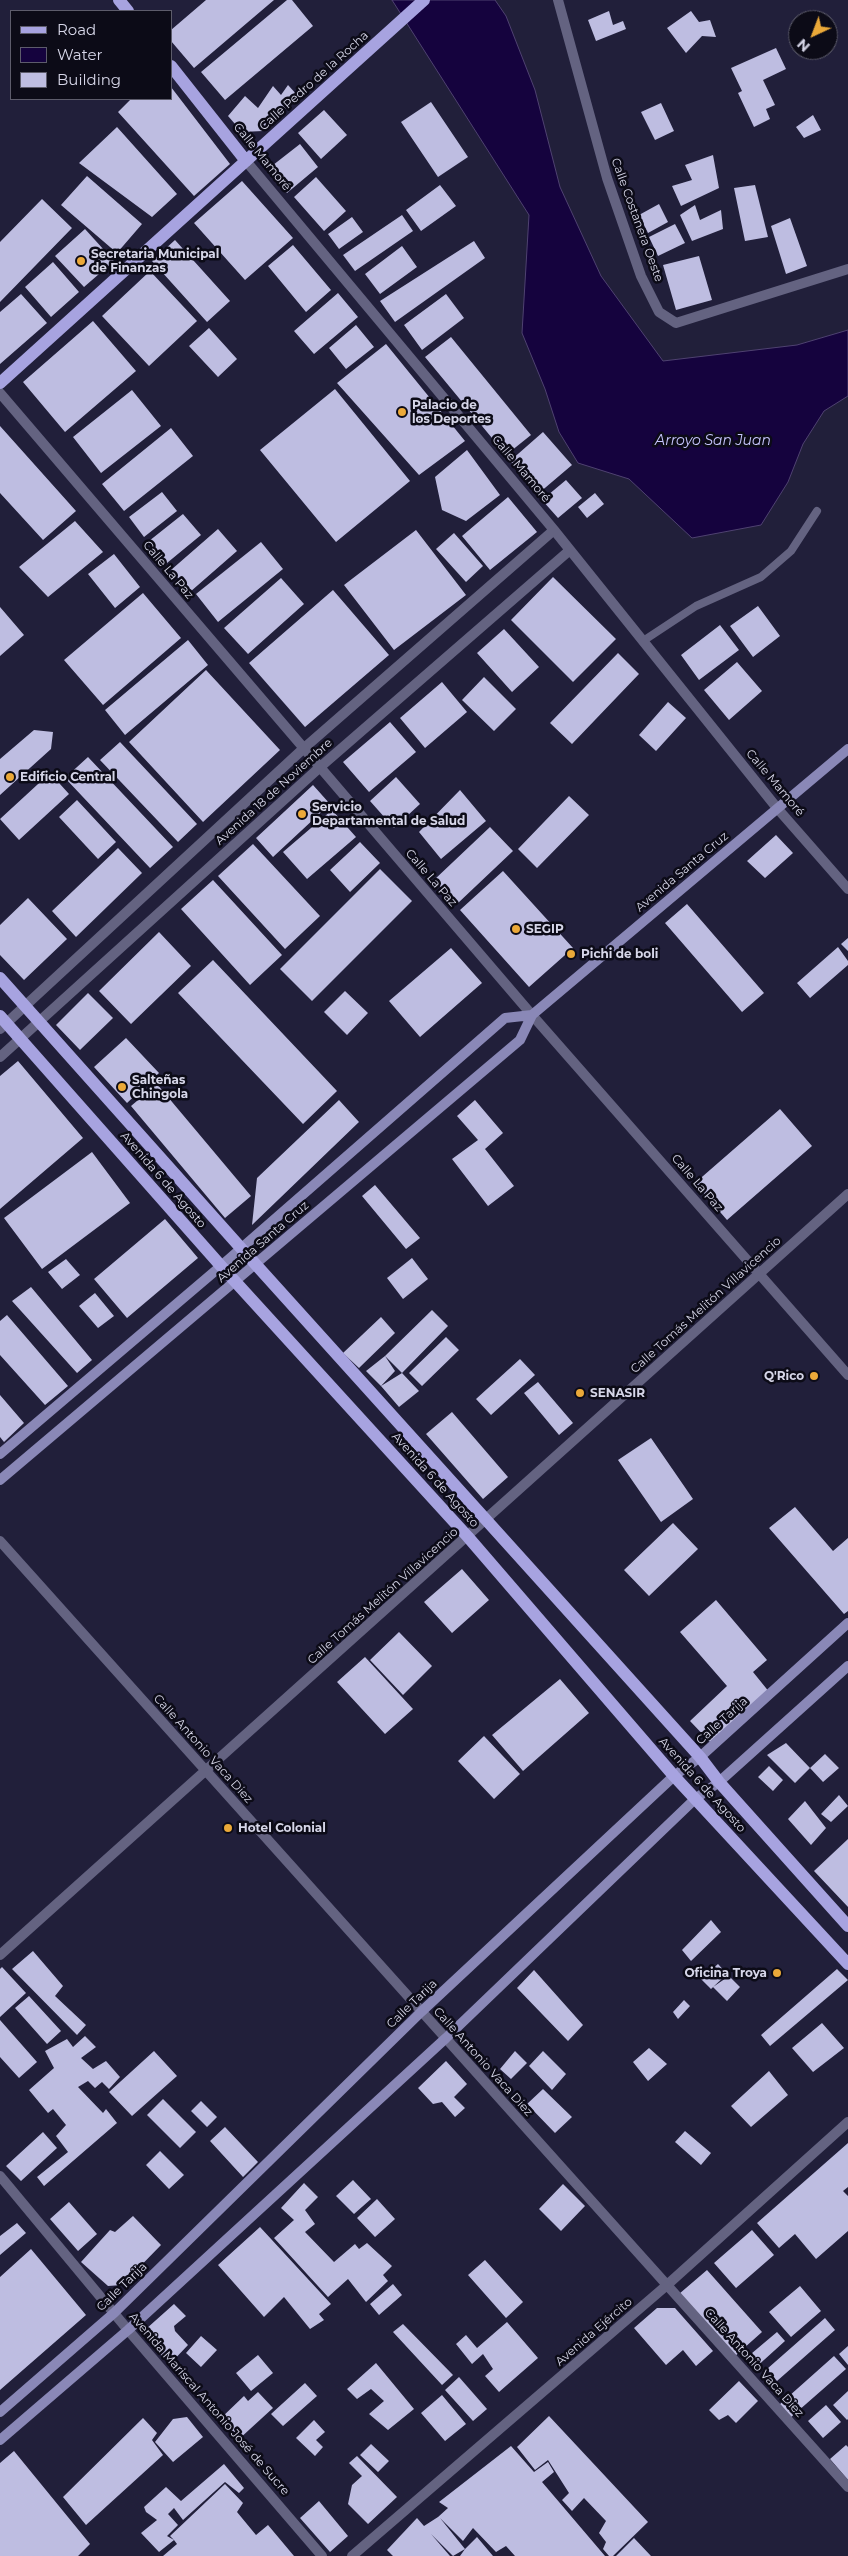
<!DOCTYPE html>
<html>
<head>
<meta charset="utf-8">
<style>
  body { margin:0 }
  #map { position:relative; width:848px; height:2556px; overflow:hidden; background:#211f3a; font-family:Montserrat,sans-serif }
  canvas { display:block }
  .legend { position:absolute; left:10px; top:10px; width:162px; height:90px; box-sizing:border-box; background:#0c0b17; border:1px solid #5d5c6b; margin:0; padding:6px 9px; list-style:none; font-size:15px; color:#d6d6e8 }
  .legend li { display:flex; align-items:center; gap:10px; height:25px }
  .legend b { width:25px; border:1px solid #5d5c6b }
  .north { position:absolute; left:788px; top:10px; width:50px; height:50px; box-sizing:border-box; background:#0c0b17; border:1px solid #5d5c6b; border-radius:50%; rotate:223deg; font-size:14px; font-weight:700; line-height:20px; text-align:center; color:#d6d6e8 }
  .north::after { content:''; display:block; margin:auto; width:18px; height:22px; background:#eba939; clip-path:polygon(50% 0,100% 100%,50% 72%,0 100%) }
</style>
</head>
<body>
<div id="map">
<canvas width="848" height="2556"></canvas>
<ul class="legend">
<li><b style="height:6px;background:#a7a3e0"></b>Road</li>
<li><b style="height:14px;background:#15033e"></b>Water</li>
<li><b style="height:14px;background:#bebde1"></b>Building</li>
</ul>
<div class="north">N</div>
</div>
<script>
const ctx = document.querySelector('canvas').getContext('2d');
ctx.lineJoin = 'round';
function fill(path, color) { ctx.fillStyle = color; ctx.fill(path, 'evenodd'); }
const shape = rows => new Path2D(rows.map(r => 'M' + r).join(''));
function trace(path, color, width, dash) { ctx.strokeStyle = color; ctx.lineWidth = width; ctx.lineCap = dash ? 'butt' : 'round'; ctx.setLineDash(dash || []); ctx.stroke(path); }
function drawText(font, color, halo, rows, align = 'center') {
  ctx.font = font + ' Montserrat,sans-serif'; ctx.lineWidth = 5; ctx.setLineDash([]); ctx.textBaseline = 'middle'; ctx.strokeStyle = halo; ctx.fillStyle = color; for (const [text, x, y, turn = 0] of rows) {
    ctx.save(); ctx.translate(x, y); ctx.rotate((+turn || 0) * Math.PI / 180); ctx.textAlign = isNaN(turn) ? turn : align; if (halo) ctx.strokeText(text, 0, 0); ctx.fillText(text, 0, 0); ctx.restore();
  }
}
const water = shape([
  [392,0,495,0,506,16,535,90,560,187,601,276,663,361,797,345,848,330,848,396,824,411,803,444,788,482,761,525,692,538,629,479,578,463,559,432,545,389,522,333,529,215,392,0]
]);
const building = shape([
  [206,0,274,0,194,68,171,41,171,30],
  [287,0,292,0,313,26,225,100,201,72],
  [609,11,613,25,623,21,626,29,596,41,588,20],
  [691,11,699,22,710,20,716,37,702,36,686,53,667,28],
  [776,48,786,69,763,80,775,105,766,109,770,119,754,127,738,93,742,91,731,68],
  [288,85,298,96,263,131,242,132,228,116,245,96,258,108,273,86,281,95],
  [171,87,230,164,194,196,118,112,131,99,171,99],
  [431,102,468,157,438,177,401,122],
  [661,103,674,131,655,140,641,112],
  [324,110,347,135,321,159,298,133],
  [813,115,821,130,804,138,796,127],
  [117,127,177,194,152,217,79,163],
  [300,144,318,167,287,193,268,169],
  [713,155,719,188,681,206,672,186,692,180,685,165],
  [87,176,142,224,117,253,61,205],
  [316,177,346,211,324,231,294,197],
  [242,181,293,238,245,280,194,223],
  [440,185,456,206,421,231,406,210],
  [755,185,768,237,745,241,734,188],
  [42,199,72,228,0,302,0,242],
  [659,204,668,222,648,233,639,215],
  [695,205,700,220,721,210,723,229,692,241,680,215],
  [402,215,413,231,355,271,343,255],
  [352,217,363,232,339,249,328,234],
  [790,218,807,266,786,274,771,226],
  [675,224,685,243,658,256,649,237],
  [85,229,114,261,84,287,55,256],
  [175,240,230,301,207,322,152,261],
  [474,241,485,258,395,322,380,301],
  [293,245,331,290,306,312,268,266],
  [402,246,417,267,380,294,365,274],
  [699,256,712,300,676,310,663,265],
  [53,262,79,292,51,317,25,287],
  [150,271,197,321,149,366,102,316],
  [338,293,358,317,314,354,294,331],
  [21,294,47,323,0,364,0,312],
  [446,294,464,318,422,350,404,325],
  [93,321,136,371,65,432,23,382],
  [356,325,374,347,346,369,329,348],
  [209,328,237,359,218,377,189,346],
  [451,337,531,435,506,455,425,357],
  [386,344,465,441,419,475,337,383],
  [335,389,410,481,336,542,260,450],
  [132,390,161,426,101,473,73,437],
  [0,426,76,511,43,540,0,493],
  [171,428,193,456,124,511,102,484],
  [543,432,572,465,539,493,510,461],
  [467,450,500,495,466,521,442,510,435,477],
  [566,480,582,498,558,518,542,500],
  [162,492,177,511,144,537,129,517],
  [595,493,604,504,587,518,578,507],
  [508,497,537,532,490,570,462,536],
  [183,514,201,535,167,563,149,541],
  [75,521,103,552,48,597,19,567],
  [218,529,237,551,190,592,171,570],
  [416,530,466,595,394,650,344,585],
  [454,533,483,566,466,582,436,549],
  [261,542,283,569,218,622,196,594],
  [114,554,140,587,115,608,88,574],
  [553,577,616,639,573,682,511,620],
  [281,578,304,604,248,654,224,628],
  [333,590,389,655,305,727,249,663],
  [143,593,181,638,103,705,64,660],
  [758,606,780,636,753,657,730,626],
  [0,607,24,635,0,656],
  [720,625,739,650,699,680,681,655],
  [504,629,539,667,512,692,477,653],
  [188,640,208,665,125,735,105,710],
  [618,653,639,674,572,744,550,723],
  [737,662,762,691,729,720,704,690],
  [206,670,280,750,203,822,129,742],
  [484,677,516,709,494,731,462,700],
  [442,682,467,712,425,748,400,718],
  [668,702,686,718,656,751,639,735],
  [390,722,416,752,369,792,343,762],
  [34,730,53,732,51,749,0,795,0,759],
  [120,742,197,824,178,842,100,760],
  [88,757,173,847,150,868,65,778],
  [50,773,69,794,19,840,0,819],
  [396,777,420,804,394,828,370,801],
  [313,785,330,804,273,857,256,838],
  [460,790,486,821,441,859,419,832],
  [569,796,589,815,537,868,518,849],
  [77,800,116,842,98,859,59,817],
  [332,810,356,837,307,879,283,852],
  [490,827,513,851,457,904,434,880],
  [776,835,793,853,765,878,747,861],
  [360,842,380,863,350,892,330,870],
  [253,844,320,916,285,949,218,876],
  [118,848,142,873,76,937,52,911],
  [380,869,412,901,312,1001,280,969],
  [503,871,573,948,529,987,460,910],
  [213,880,282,955,250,985,181,909],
  [28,898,67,939,24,980,0,955,0,925],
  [687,904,764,993,742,1012,665,923],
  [159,932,191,966,131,1024,99,991],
  [848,938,848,951,841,944],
  [838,947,848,961,848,965,810,998,797,983],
  [451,948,482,983,420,1037,389,1001],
  [213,960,337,1091,303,1124,178,993],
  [345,991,368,1013,347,1035,324,1012],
  [88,993,113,1018,80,1050,56,1025],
  [126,1038,159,1073,127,1103,94,1067],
  [18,1061,83,1138,0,1209,0,1076],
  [157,1084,251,1196,225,1218,131,1106],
  [339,1100,359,1122,252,1225,257,1178],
  [475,1100,503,1133,485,1149,514,1186,488,1206,452,1159,478,1140,457,1116],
  [780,1109,812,1146,727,1220,695,1183],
  [92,1152,130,1203,42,1269,4,1218],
  [375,1185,420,1238,406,1249,362,1196],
  [165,1219,198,1258,127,1318,94,1279],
  [412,1258,428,1279,403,1299,387,1278],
  [66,1259,80,1275,62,1289,48,1272],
  [31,1287,92,1360,77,1373,12,1301],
  [95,1293,114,1316,98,1328,79,1306],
  [432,1310,448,1326,402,1373,385,1356],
  [7,1315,68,1386,45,1405,0,1355,0,1321],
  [381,1317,395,1333,359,1368,343,1353],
  [446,1337,459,1350,422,1386,409,1373],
  [385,1356,395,1371,381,1386,366,1371],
  [520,1359,535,1375,491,1415,476,1399],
  [402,1373,419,1391,399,1407,381,1386],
  [538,1382,573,1423,559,1435,524,1393],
  [0,1395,24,1423,4,1442,0,1437],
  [452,1412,508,1477,483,1499,426,1434],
  [651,1438,693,1499,661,1522,618,1460],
  [795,1507,833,1551,848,1538,848,1611,844,1614,769,1528],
  [673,1523,698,1549,649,1596,624,1570],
  [462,1569,489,1600,452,1633,424,1602],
  [716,1600,767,1660,753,1672,770,1693,710,1742,690,1721,727,1686,680,1632],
  [399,1632,432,1666,403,1695,370,1660],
  [365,1657,413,1709,385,1734,337,1682],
  [560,1679,589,1713,523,1771,492,1735],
  [484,1736,520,1774,494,1799,458,1761],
  [786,1743,810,1768,795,1783,767,1755],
  [825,1754,839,1768,823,1782,810,1768],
  [769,1766,783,1780,773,1791,758,1777],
  [839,1795,848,1806,831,1822,821,1814],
  [805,1801,826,1828,811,1845,788,1819],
  [848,1839,848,1907,814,1871],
  [711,1920,721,1932,691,1961,682,1950],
  [33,1951,63,1986,55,1996,86,2025,77,2035,12,1969],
  [718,1964,727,1974,711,1989,701,1979],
  [2,1967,26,1993,0,2017,0,1969],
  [837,1969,848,1980,770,2046,761,2035],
  [534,1970,583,2025,568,2041,517,1988],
  [729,1976,740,1987,727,2001,713,1987],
  [29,1996,61,2031,47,2044,15,2008],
  [684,2000,690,2006,678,2019,673,2012],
  [0,2020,37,2062,19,2078,0,2057],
  [822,2023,844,2048,813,2072,792,2048],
  [85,2036,96,2047,81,2058,93,2069,106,2061,120,2077,109,2089,102,2082,95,2088,88,2081,78,2087,103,2113,106,2109,117,2123,44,2186,37,2177,68,2152,56,2136,66,2125,53,2109,48,2113,29,2090,54,2068,45,2051,67,2039,73,2047],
  [649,2048,667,2064,648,2081,633,2062],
  [154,2051,177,2076,132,2116,109,2092],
  [515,2051,527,2063,511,2079,500,2069],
  [543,2051,566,2074,552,2090,529,2066],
  [446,2061,467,2084,454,2097,465,2108,455,2117,442,2102,433,2104,418,2088],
  [769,2071,788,2095,751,2127,731,2106],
  [543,2089,572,2117,555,2133,527,2104],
  [163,2099,196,2132,180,2148,147,2115],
  [201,2101,217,2117,207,2127,191,2111],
  [225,2127,258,2162,243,2177,210,2141],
  [685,2131,711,2153,701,2165,675,2142],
  [43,2132,57,2148,21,2181,6,2166],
  [848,2143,848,2187,843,2191,848,2196,848,2231,816,2259,795,2234,779,2248,757,2223],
  [160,2151,184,2175,169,2189,146,2165],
  [353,2180,371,2199,354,2214,336,2196],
  [304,2183,318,2197,305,2210,315,2224,305,2232,334,2262,355,2244,359,2249,367,2243,392,2266,383,2275,388,2281,366,2302,348,2279,328,2297,274,2238,294,2220,281,2208],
  [563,2184,585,2206,561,2231,539,2209],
  [377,2199,395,2219,375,2237,357,2218],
  [69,2202,97,2234,78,2251,50,2219],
  [133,2216,161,2245,122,2285,108,2286,81,2262,110,2230,115,2232],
  [17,2223,26,2233,0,2255,0,2236],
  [260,2227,331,2304,319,2314,324,2320,310,2329,284,2297,264,2317,218,2265],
  [752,2230,774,2255,736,2288,714,2263],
  [31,2249,86,2315,0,2390,0,2277],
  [485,2260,523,2302,506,2318,468,2275],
  [707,2270,762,2332,734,2357,679,2294],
  [393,2284,402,2295,379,2315,370,2304],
  [800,2286,821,2311,791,2337,769,2312],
  [174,2304,186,2316,174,2326,175,2331,188,2345,169,2365,149,2340,146,2329],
  [657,2308,675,2308,713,2351,696,2366,683,2350,666,2365,634,2328],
  [825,2318,835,2330,777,2381,767,2369],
  [507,2322,538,2358,499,2392,485,2376,493,2369,483,2354,472,2364,456,2344,466,2335,477,2348],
  [403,2324,453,2375,442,2385,393,2332],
  [777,2332,785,2341,754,2369,745,2359],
  [201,2336,217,2350,201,2367,186,2353],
  [848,2346,848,2365,839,2354],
  [258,2355,273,2373,251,2391,236,2373],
  [834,2356,846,2369,790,2418,779,2405],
  [376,2363,414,2409,388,2430,369,2414,384,2401,371,2389,357,2399,347,2389],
  [459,2377,487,2409,473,2421,445,2390],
  [739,2381,758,2401,736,2423,728,2415,719,2420,709,2410],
  [305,2383,317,2396,283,2426,271,2414],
  [848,2391,848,2419,847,2420,833,2405],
  [258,2392,273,2408,238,2440,220,2419,244,2396,248,2401],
  [442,2395,466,2424,445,2441,421,2413],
  [826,2405,841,2422,823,2438,808,2421],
  [549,2416,648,2522,613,2556,609,2556,603,2549,606,2542,599,2533,606,2521,584,2498,572,2511,562,2500,569,2493,548,2460,535,2470,517,2447],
  [187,2417,203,2437,173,2462,155,2442,173,2419],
  [143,2418,157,2433,152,2440,163,2455,86,2525,63,2497],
  [314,2420,325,2432,316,2440,323,2447,315,2456,296,2438],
  [371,2444,389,2461,378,2472,360,2455],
  [846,2445,848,2447,848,2480,830,2459],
  [511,2446,534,2472,548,2462,554,2472,542,2482,605,2556,515,2556,506,2546,496,2552,473,2528,463,2541,440,2518,465,2549,477,2537,493,2556,460,2556,465,2549,453,2556,431,2534,450,2556,393,2556,387,2550,417,2518,424,2526,438,2517,448,2508,439,2502],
  [14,2451,90,2544,78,2556,0,2556,0,2463],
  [357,2456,397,2497,368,2524,348,2504,352,2485,362,2476,349,2463],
  [224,2464,244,2488,239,2493,225,2482,183,2520,174,2508,168,2514,178,2525,167,2536,174,2540,170,2536,225,2484,243,2503,237,2512,256,2535,268,2525,294,2556,163,2556,177,2544,174,2540,159,2552,141,2533,157,2520,146,2512,144,2507,166,2487,181,2501],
  [319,2501,348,2536,330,2552,300,2518],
  [634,2538,651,2556,616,2556]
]);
const lane = shape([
  [643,641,696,606,761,577,791,551,817,511]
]);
const street = shape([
  [558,0,607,178,641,276,659,312,676,323,848,269],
  [246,161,554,530,777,808,848,889],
  [0,393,532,1015,848,1375],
  [0,1029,303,749,554,530],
  [0,1057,319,768,570,550],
  [0,1541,848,2487],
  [0,1955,848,1194],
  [0,2176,128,2330,322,2556],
  [352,2556,667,2285,848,2122]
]);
const secondary = shape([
  [532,1015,848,749],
  [0,1454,221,1266,505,1018,532,1015,520,1040,0,1480],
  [0,2412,114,2313,421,2012,674,1776,700,1757,848,1623],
  [0,2440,128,2330,446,2038,695,1799,719,1782,848,1666]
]);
const primary = shape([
  [119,0,128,11],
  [171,66,246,161],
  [0,383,424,0],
  [0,978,240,1247,700,1757,719,1782,848,1926],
  [0,1016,221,1266,468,1537,674,1776,848,1964]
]);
const markers = [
  [81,261,5,"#eba939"],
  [402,412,5,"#eba939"],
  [10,777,5,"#eba939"],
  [302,814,5,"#eba939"],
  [516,929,5,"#eba939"],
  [571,954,5,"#eba939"],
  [122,1087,5,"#eba939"],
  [814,1376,5,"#eba939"],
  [580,1393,5,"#eba939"],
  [228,1828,5,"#eba939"],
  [777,1973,5,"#eba939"]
];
const streetNames = [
  ["Calle Pedro de la Rocha",314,81,-42],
  ["Calle Mamoré",262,157,51],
  ["Calle Costanera Oeste",637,220,70],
  ["Calle Mamoré",521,469,50],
  ["Calle La Paz",168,570,50],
  ["Calle Mamoré",775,783,50],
  ["Avenida 18 de Noviembre",274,792,-42],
  ["Avenida Santa Cruz",682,872,-40],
  ["Calle La Paz",431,878,49],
  ["Avenida 6 de Agosto",163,1180,49],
  ["Calle La Paz",697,1183,49],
  ["Avenida Santa Cruz",263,1242,-41],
  ["Calle Tomás Melitón Villavicencio",706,1305,-42],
  ["Avenida 6 de Agosto",435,1480,48],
  ["Calle Tomás Melitón Villavicencio",383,1596,-42],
  ["Calle Tarija",722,1721,-42],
  ["Calle Antonio Vaca Diez",203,1749,48],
  ["Avenida 6 de Agosto",702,1785,48],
  ["Calle Tarija",412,2004,-44],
  ["Calle Antonio Vaca Diez",483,2062,48],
  ["Calle Tarija",122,2287,-44],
  ["Avenida Ejército",594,2332,-41],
  ["Calle Antonio Vaca Diez",754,2363,48],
  ["Avenida Mariscal Antonio José de Sucre",209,2404,49]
];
const poiNames = [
  ["Secretaria Municipal",91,254],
  ["de Finanzas",91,268],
  ["Palacio de",412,405],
  ["los Deportes",412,419],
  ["Edificio Central",20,777],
  ["Servicio",312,807],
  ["Departamental de Salud",312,821],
  ["SEGIP",526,929],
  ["Pichi de boli",581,954],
  ["Salteñas",132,1080],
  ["Chingola",132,1094],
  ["Q'Rico",804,1376,"right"],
  ["SENASIR",590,1393],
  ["Hotel Colonial",238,1828],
  ["Oficina Troya",767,1973,"right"]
];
const waterNames = [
  ["Arroyo San Juan",713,441]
];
fill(water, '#15033e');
trace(water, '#4f4271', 1);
fill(building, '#bebde1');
trace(lane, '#646381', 8);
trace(street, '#646381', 10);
trace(secondary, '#8a88b7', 10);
trace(primary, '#a7a3e0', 12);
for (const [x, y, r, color] of markers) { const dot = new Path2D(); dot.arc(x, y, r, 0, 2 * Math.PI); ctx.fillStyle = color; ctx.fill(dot); trace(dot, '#0c0b17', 2); }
drawText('12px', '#d6d6e8', '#0c0b17', streetNames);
drawText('bold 12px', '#d6d6e8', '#0c0b17', poiNames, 'left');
drawText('italic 14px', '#c8c6ff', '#0c0b17', waterNames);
</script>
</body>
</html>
